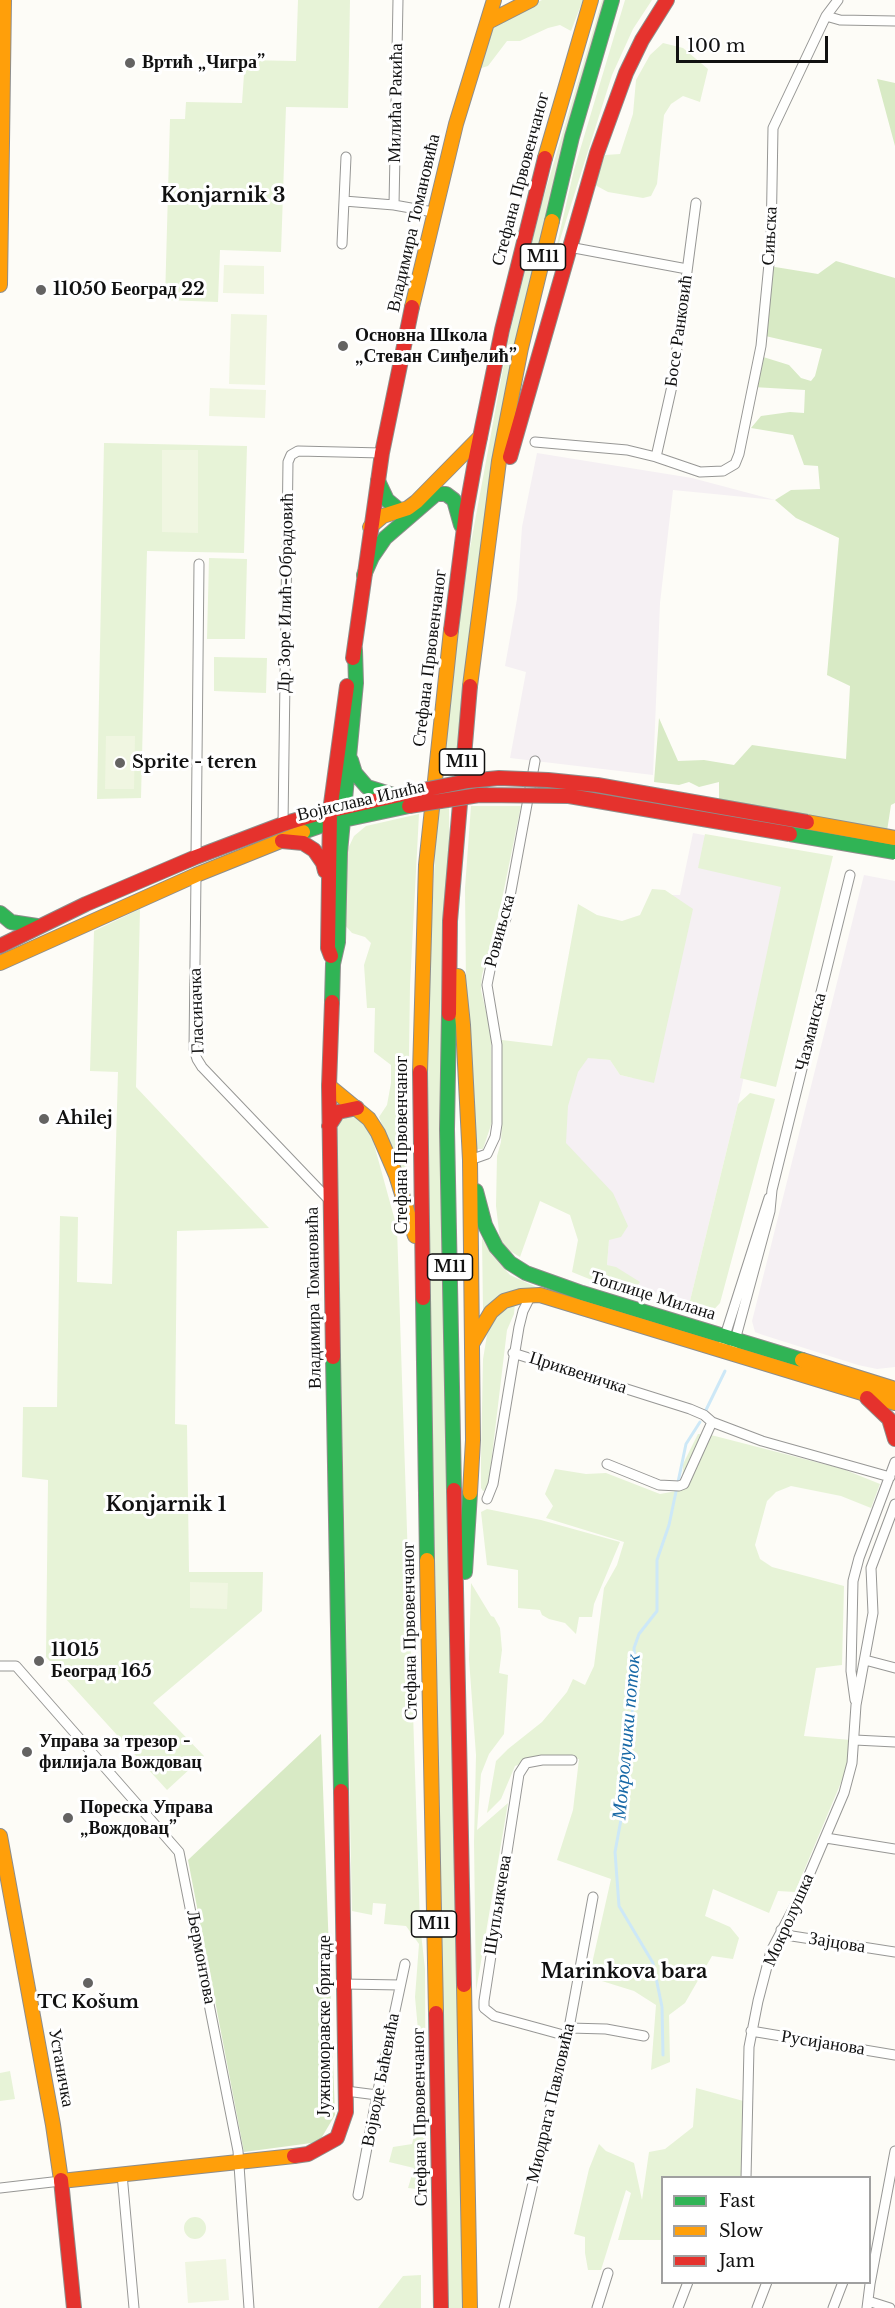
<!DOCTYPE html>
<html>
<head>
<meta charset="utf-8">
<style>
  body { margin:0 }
  #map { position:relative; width:895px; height:2308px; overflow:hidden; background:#fdfcf7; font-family:"Libre Baskerville",serif }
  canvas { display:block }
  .legend { position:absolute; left:661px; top:2176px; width:210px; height:108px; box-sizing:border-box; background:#fff; border:2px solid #a0a0a0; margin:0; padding:8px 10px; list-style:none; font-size:18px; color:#111 }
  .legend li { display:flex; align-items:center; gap:12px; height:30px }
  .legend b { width:30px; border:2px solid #a0a0a0 }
  .scale { position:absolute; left:676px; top:36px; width:152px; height:27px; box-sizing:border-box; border:3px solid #111; border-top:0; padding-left:8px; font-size:18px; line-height:21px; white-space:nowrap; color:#111; -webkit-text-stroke:4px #fff; paint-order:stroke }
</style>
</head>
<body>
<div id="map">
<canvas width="895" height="2308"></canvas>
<ul class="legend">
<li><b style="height:8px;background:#30b455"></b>Fast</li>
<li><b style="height:8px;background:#ff9f0a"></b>Slow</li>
<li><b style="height:8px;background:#e5322d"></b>Jam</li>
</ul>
<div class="scale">100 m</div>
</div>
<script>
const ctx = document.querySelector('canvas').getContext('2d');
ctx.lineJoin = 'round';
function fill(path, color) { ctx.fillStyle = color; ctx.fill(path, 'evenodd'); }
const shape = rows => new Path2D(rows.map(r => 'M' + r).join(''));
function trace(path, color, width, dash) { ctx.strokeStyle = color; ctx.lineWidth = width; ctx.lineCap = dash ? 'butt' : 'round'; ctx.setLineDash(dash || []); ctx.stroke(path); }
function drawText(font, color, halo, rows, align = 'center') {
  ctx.font = font + ' "Libre Baskerville",serif'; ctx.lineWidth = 6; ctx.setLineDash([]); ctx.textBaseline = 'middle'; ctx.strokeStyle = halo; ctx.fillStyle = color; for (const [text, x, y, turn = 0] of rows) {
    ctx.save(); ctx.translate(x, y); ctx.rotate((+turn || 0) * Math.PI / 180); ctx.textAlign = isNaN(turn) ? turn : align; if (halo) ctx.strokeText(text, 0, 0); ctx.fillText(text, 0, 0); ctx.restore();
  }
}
const industrial = shape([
  [537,453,692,478,775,500,673,490,660,603,653,775,510,758,526,672,505,666,517,599,522,527],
  [693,833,792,852,738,1104,690,1301,645,1290,632,1278,607,1265,609,1239,567,1156,560,1107,573,1056,610,1060,620,1075,633,1078,641,1070,672,895,680,895],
  [864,875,895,881,895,1367,877,1369,858,1365,763,1335,755,1332,752,1321]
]);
const green = shape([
  [298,0,350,0,348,108,286,107,281,252,220,250,218,302,165,300,170,119,185,119,186,102,242,103,245,60,296,61],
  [542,0,583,0,571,31,560,25,548,28,520,41,507,41,488,66,478,69,494,22],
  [602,0,608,0,544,229,454,772,439,774,466,570,509,336,541,206],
  [625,0,652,0,633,29,612,75,553,262,574,170],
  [663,43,683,48,708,69,700,102,683,96,671,104,664,115,657,184,651,196,643,198,608,192,595,185,605,155,620,154,633,114,636,80,650,55],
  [104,443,247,446,244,553,147,551,141,798,97,799],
  [209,558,247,559,245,639,207,639],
  [214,657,267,658,266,693,214,691],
  [471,806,521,806,500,909,482,975,481,990,491,1033,492,1122,483,1149,477,1149,466,984,465,888],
  [449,808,463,2308,448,2308,426,1052,437,810],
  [419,814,410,985,407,1187,379,1117,387,1105,391,1083,391,1065,374,1052,375,1008,367,1008,364,965,371,943,365,937,352,933,342,922,346,853,354,836,366,826],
  [705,834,833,856,776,1087,740,1078,781,887,698,868],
  [652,889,665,890,693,909,654,1083,620,1075,610,1060,588,1058,578,1072,568,1106,566,1143,613,1193,628,1226,621,1237,609,1240,607,1265,616,1267,640,1282,634,1291,609,1287,572,1272,578,1240,570,1215,540,1201,520,1257,510,1251,500,1240,496,1206,497,1156,501,1142,502,1119,502,1040,552,1046,578,904,597,915,622,921,640,915],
  [140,909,136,1087,269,1228,177,1231,175,1424,187,1425,189,1572,263,1572,262,1611,153,1703,204,1756,167,1790,46,1657,48,1480,22,1477,23,1407,57,1407,60,1216,78,1217,77,1282,112,1284,118,1072,90,1071,94,931],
  [750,1093,775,1099,720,1303,709,1315,688,1309,738,1104],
  [356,1114,369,1126,397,1228,420,1924,425,1969,426,2190,408,2188,414,2168,389,2162,393,2147,412,2144,421,2107,419,2041,415,1997,419,1944,406,1926,384,1924,386,1904,373,1903,372,1915,352,1911,336,1122],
  [482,1238,491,1254,510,1275,536,1287,503,1294,494,1300,483,1311],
  [515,1303,514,1314,507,1330,488,1489,483,1491,481,1488,481,1460,483,1359,487,1335,494,1318,506,1306],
  [698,1434,711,1435,843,1469,880,1484,871,1508,841,1496,791,1486,776,1492,767,1501,755,1545,760,1559,772,1567,844,1586,842,1665,816,1668,804,1736,851,1740,845,1773,795,1892,778,1891,769,1913,713,1889,705,1916,730,1927,739,1938,733,1959,712,1956,685,2003,669,2015,670,2062,651,2070,656,2005,634,1991,589,1977,611,1879,557,1860,573,1810,579,1759,539,1757,515,1766,501,1799,487,1813,496,1761,508,1749,542,1722,567,1692,573,1679,585,1685,594,1666,604,1588,617,1565,624,1542,546,1518,553,1506,545,1494,555,1469,586,1474,606,1473,660,1494,682,1490,683,1464],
  [487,1509,541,1520,620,1542,594,1604,592,1617,579,1617,576,1634,565,1623,549,1619,542,1615,540,1610,518,1608,518,1570,487,1565,481,1512],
  [471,1583,491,1616,494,1617,500,1628,502,1650,499,1673,508,1675,504,1734,489,1754,481,1774,477,1830,508,1803,476,1991,474,1842,476,1755,469,1659],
  [10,2071,15,2099,0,2101,0,2073],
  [696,2088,747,2102,746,2177,662,2178,662,2240,618,2240,631,2193,626,2190,601,2270,588,2270,585,2253,585,2237,574,2234,589,2169,599,2144,606,2151,634,2163,642,2200,649,2152,665,2149,693,2127],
  '184 2228a11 11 0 1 1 22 0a11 11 0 1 1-22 0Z',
  [421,2275,421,2308,378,2308,403,2276]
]);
const forest = shape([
  [877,79,895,83,895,146],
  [836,261,895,278,895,803,891,805,887,831,719,801,719,782,699,787,689,782,679,785,654,782,659,718,678,761,704,760,734,765,752,745,846,759,850,686,827,675,839,538,796,518,775,500,791,490,820,489,818,466,804,465,793,435,751,428,761,416,790,412,804,413,805,390,753,387,760,356,789,365,801,378,811,381,815,376,822,349,761,335,769,266,818,274],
  [321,1734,335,2115,319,2142,244,2152,188,1860]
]);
const pitch = shape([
  [224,265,264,266,264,294,223,293],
  [231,314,267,315,265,385,229,384],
  [210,388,266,390,265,418,209,416],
  [162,450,198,450,198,533,162,532],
  [106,736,135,736,134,789,105,789],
  [190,1582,228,1583,227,1609,190,1608],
  [226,2259,229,2300,188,2303,185,2262]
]);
const stream = shape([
  [705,1412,725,1371],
  [663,2055,662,2007,653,1963,619,1906,615,1852,625,1798,636,1669,634,1648,639,1634,657,1611,657,1560,669,1525,686,1444,700,1422]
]);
const street = shape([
  [826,16,840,20,895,21],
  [344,201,394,205,433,212],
  [394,205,398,0],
  [342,244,346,157],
  [569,247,687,269],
  [535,442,627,450,656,457,700,472,723,471,735,464,739,454,761,346,771,243,773,128,826,16,838,0],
  [656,457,672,386,696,203],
  [283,824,288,462,291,455,298,451,382,453],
  [196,857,199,564],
  [196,875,194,1049,197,1059,202,1067,331,1202],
  [470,1160,487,1154,495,1137,497,1124,497,1045,487,985,493,955,506,918,535,761],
  [723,1342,769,1198],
  [734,1344,770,1211,772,1190,850,875],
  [513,1353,690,1409,704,1415,712,1422],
  [607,1464,659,1485,679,1486,684,1484,712,1422,762,1441,890,1477],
  [487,1499,493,1484,519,1327,523,1311,531,1295],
  [865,1660,895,1668],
  [0,1666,16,1666,179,1852,238,2151,249,2308],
  [855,1700,851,1671,853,1581,859,1558,895,1462],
  [855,1740,895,1742],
  [826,1838,895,1849],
  [781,1930,792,1936,895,1952],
  [344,1984,400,1985],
  [569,2028,606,2029,644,2036],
  [751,2031,895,2055],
  [567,2036,494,2016,484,2008,484,2001,519,1774,526,1763,542,1760,572,1760],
  [346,2091,377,2095],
  [122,2174,134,2308],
  [746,2178,749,2047,758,2001,771,1951,801,1894,844,1793,852,1763,856,1705,873,1613,871,1568,895,1504],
  [0,2188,61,2181],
  [358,2195,377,2095,405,1964],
  [868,2301,890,2308],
  [504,2308,569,2028,593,1897],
  [597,2308,608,2273],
  [678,2308,688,2282],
  [757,2308,767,2282],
  [833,2308,843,2282],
  [867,2308,870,2284,895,2151]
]);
const fast = shape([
  [552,221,572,137,612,0],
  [378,481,387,500,399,510],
  [364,575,372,557,385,538,436,494,446,494,454,500,461,525],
  [351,760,355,773,367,787,393,795],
  [303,832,329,823,409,806],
  [0,913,11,922,37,926],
  [332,1002,333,964,338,942,340,852,356,683,355,650],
  [449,1014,447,1129,454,1490],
  [476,1191,485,1225,496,1247,510,1263,526,1273,582,1293,802,1360],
  [423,1298,427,1560],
  [333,1357,341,1791],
  [465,1572,470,1493]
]);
const slow = shape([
  [488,22,531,0],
  [545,158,591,0],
  [0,285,4,0],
  [412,307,456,124,494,0],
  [370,527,383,516,408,508,416,502,480,437],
  [470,686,499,461,521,348,552,221],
  [0,963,196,875,303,832],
  [458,976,463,1025,470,1160,473,1440,470,1493],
  [420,1072,426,865,451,630],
  [329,1086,369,1119,378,1133,396,1175,415,1236],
  [472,1344,491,1312,504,1301,521,1296,540,1295,895,1403],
  [802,1360,895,1389],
  [427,1560,436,2013],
  [0,1836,53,2125,61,2180],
  [464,1985,470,2308],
  [61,2181,294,2156]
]);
const jam = shape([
  [510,457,597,153,626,73,642,40,667,0],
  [451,630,466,512,475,462,502,330,545,158],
  [353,658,382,453,412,307],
  [282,841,303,843,314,850,323,863,325,871],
  [0,946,86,904,196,857,283,824,320,813,408,793],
  [331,956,328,948,330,811,347,686],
  [332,1002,329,1086,333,1357],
  [449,1014,450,921,470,686],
  [420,1072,423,1298],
  [329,1126,338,1112,357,1108],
  [867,1398,889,1419,895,1439],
  [454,1490,464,1985],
  [436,2013,441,2308],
  [294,2156,308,2154,337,2138,346,2112,341,1791],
  [61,2180,74,2308]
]);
const fastBridge = shape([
  [790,834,895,852]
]);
const slowBridge = shape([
  [807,822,895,838]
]);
const jamBridge = shape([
  [408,793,468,781,499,778,548,780,597,785,807,822],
  [409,806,479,795,569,796,790,834]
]);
const markers = [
  [130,63,6,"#646362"],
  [41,290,6,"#646362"],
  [343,346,6,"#646362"],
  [120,763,6,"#646362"],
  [44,1119,6,"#646362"],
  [39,1661,6,"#646362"],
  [27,1752,6,"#646362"],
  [68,1818,6,"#646362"],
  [88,1983,6,"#646362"]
];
const shields = [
  [543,257,45],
  [462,762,45],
  [450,1267,45],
  [434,1924,45]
];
const shieldNames = [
  ["M11",543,257],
  ["M11",462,762],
  ["M11",450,1267],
  ["M11",434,1924]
];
const poiNames = [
  ["Вртић „Чигра”",142,63],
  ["11050 Београд 22",53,290],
  ["Основна Школа",355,336],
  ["„Стеван Синђелић”",355,357],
  ["Sprite - teren",132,763],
  ["Ahilej",56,1119],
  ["11015",51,1651],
  ["Београд 165",51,1672],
  ["Управа за трезор -",39,1742],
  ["филијала Вождовац",39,1763],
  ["Пореска Управа",80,1808],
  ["„Вождовац”",80,1829],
  ["TC Košum",88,2003,"center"]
];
const streetNames = [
  ["Милића Ракића",396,103,-89],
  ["Стефана Првовенчаног",521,179,-75],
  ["Владимира Томановића",414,223,-77],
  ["Сињска",770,236,-87],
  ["Босе Ранковић",679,331,-82],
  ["Др Зоре Илић-Обрадовић",286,593,-89],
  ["Стефана Првовенчаног",430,658,-83],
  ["Војислава Илића",361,801,-13],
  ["Ровињска",500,931,-75],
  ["Гласиначка",197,1011,-92],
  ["Чазманска",811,1032,-76],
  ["Стефана Првовенчаног",402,1145,-90],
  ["Топлице Милана",653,1296,17],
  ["Владимира Томановића",314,1298,-91],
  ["Цриквеничка",578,1373,18],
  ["Стефана Првовенчаног",410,1631,-91],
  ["Шупљикчева",498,1905,-81],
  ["Мокролушка",789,1920,-66],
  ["Зајцова",837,1943,9],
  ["Љермонтова",201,1957,79],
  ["Јужноморавске бригаде",325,2026,-90],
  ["Русијанова",823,2043,9],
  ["Устаничка",61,2068,80],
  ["Војводе Баћевића",381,2080,-79],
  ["Миодрага Павловића",551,2103,-77],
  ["Стефана Првовенчаног",420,2117,-91]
];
const neighbourhoodNames = [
  ["Konjarnik 3",223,196],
  ["Konjarnik 1",166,1505],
  ["Marinkova bara",624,1972]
];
const waterNames = [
  ["Мокролушки поток",627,1737,-85]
];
fill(industrial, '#f5f0f3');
fill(green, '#e7f3d7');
fill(forest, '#d8eac5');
fill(pitch, '#f0f6e1');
trace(stream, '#cde8f7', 3);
trace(street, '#979795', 11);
trace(fast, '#8e8d8b', 16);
trace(slow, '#8e8d8b', 16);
trace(jam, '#8e8d8b', 16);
trace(street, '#fffffe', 9);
trace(fast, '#30b455', 14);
trace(slow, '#ff9f0a', 14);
trace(jam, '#e5322d', 14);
trace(fastBridge, '#8e8d8b', 16, []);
trace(slowBridge, '#8e8d8b', 16, []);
trace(jamBridge, '#8e8d8b', 16, []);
trace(fastBridge, '#30b455', 14);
trace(slowBridge, '#ff9f0a', 14);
trace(jamBridge, '#e5322d', 14);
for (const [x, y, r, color] of markers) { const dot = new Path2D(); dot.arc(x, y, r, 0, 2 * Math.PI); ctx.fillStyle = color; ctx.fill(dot); trace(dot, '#fff', 2); }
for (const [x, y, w] of shields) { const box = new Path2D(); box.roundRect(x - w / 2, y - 13, w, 26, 4.5); ctx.fillStyle = '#fff'; ctx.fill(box); trace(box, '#111', 1.5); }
drawText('bold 16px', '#111', null, shieldNames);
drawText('bold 18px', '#111', '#fff', poiNames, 'left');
drawText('18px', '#111', '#fff', streetNames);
drawText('bold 20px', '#111', '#fff', neighbourhoodNames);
drawText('italic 20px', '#1768a6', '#fff', waterNames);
</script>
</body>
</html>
